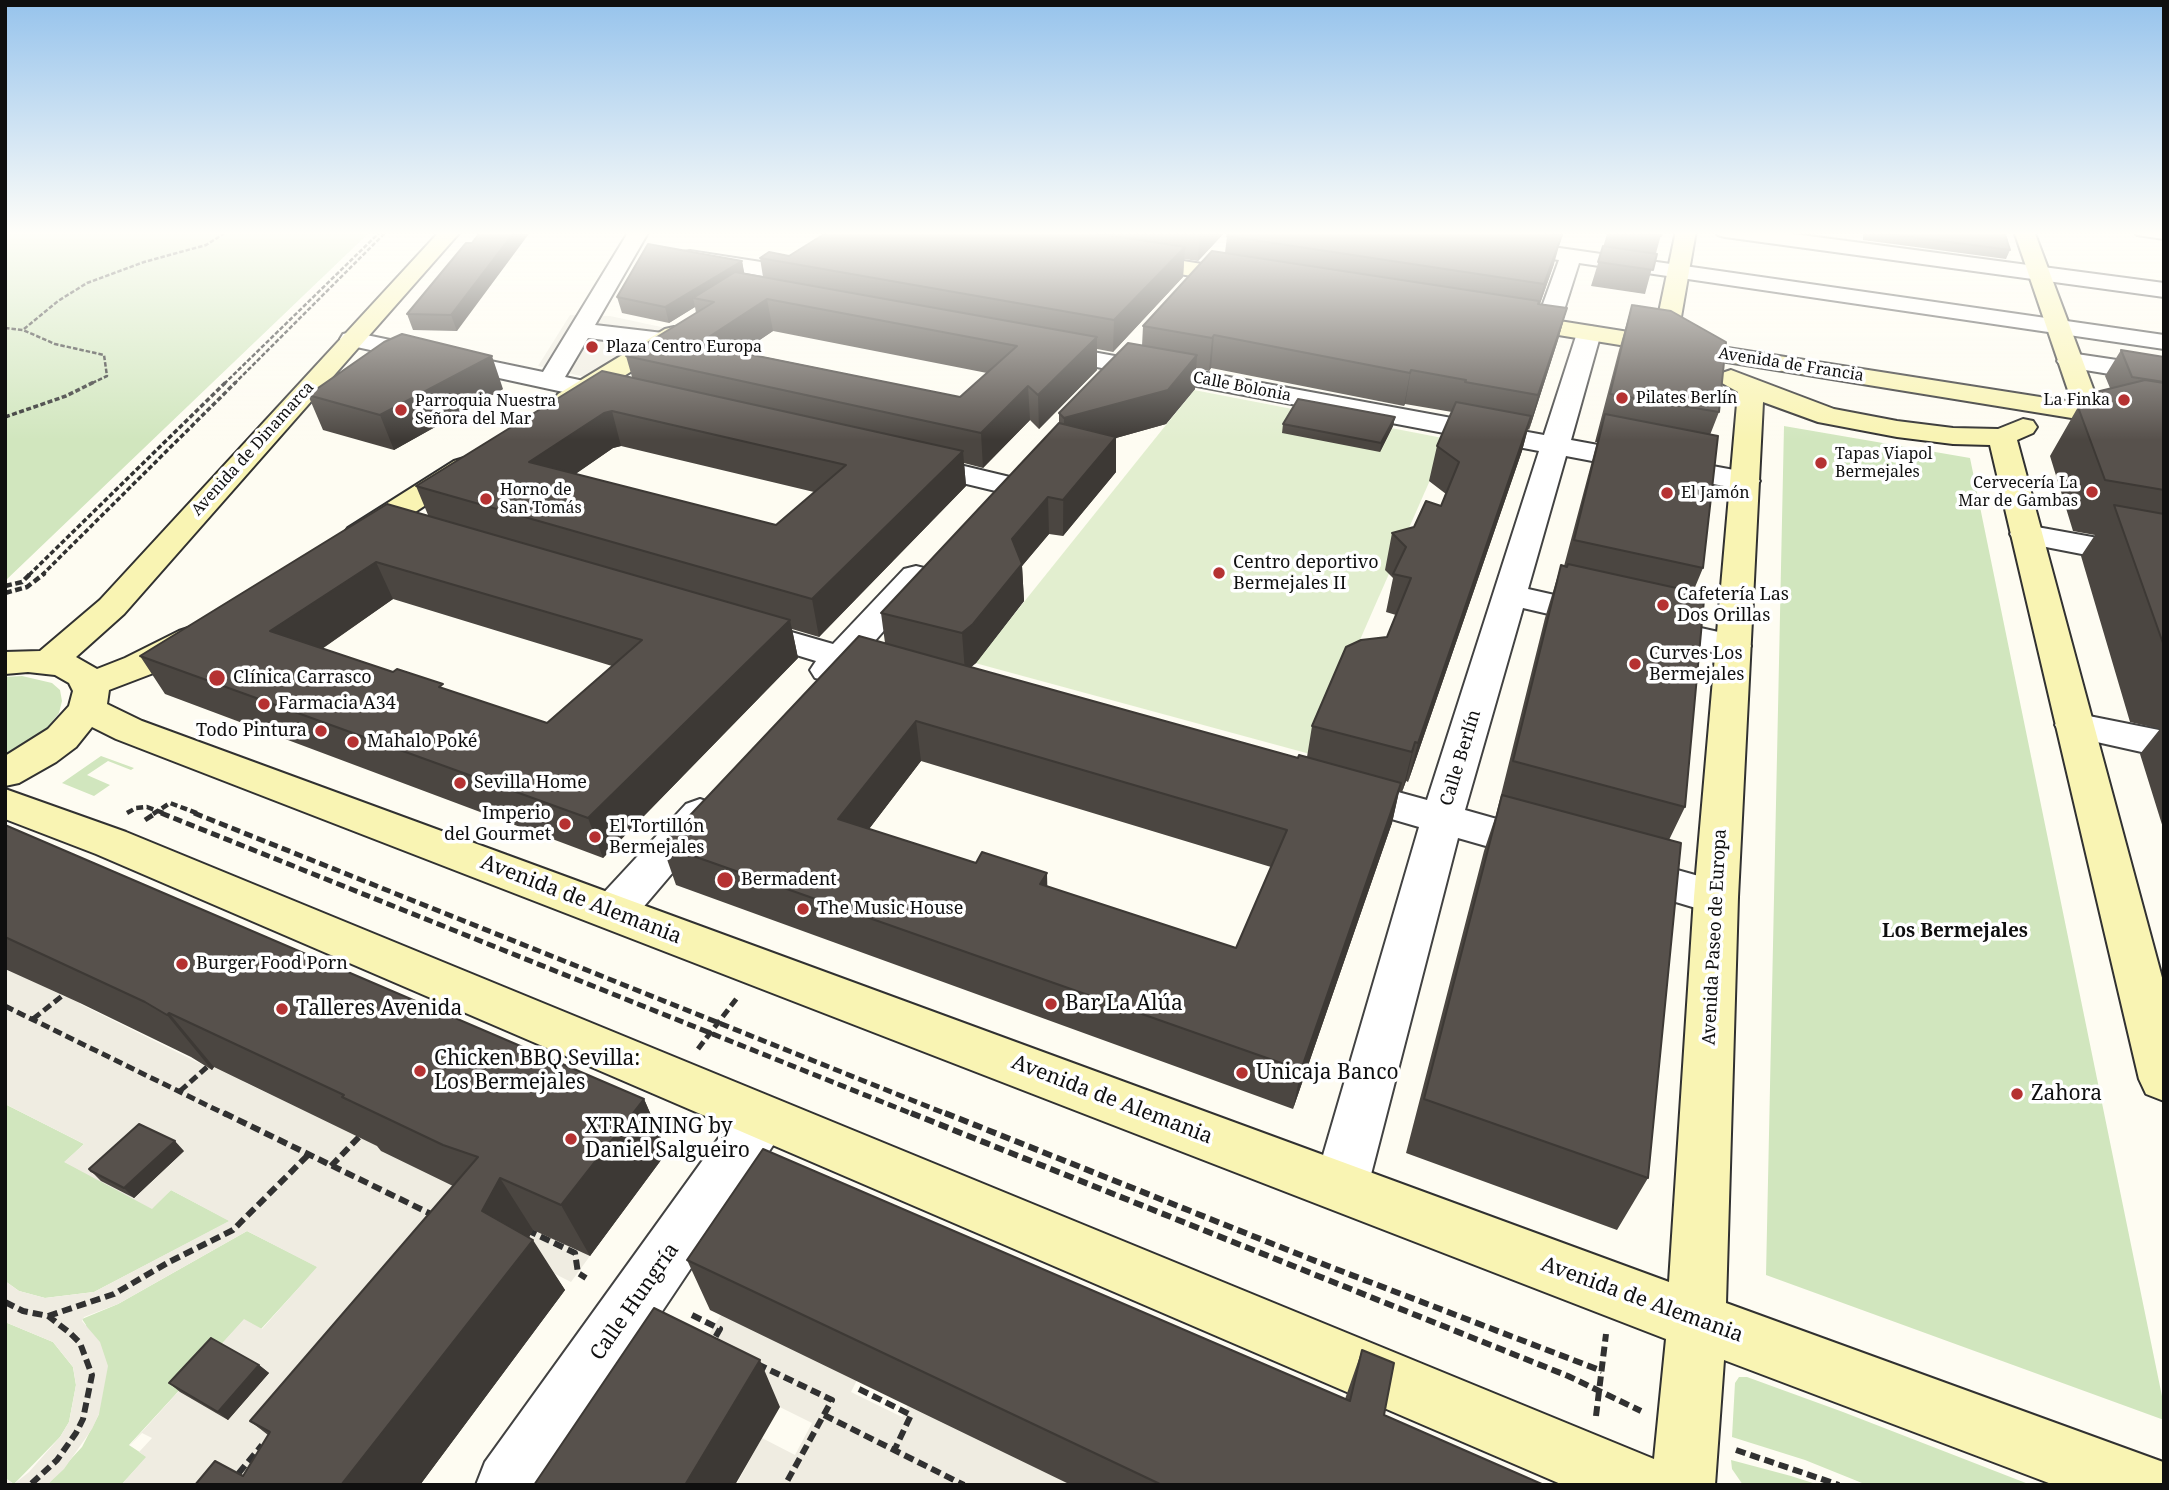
<!DOCTYPE html>
<html>
<head>
<meta charset="utf-8">
<style>
  body { margin:0 }
  #map { position:relative; width:2169px; height:1490px; overflow:hidden; background:#fefcf2; font-family:"Noto Serif",serif }
  canvas { display:block }
  .frame { position:absolute; inset:0; border:7px solid #0f0f0f; pointer-events:none }
</style>
</head>
<body>
<div id="map">
<canvas width="2169" height="1490"></canvas>
<div class="frame"></div>
</div>
<script>
const ctx = document.querySelector('canvas').getContext('2d');
ctx.lineJoin = 'round';
function fill(path, color) { ctx.fillStyle = color; ctx.fill(path, 'evenodd'); }
const shape = rows => new Path2D(rows.map(r => 'M' + r).join(''));
function trace(path, color, width, dash) { ctx.strokeStyle = color; ctx.lineWidth = width; ctx.lineCap = dash ? 'butt' : 'round'; ctx.setLineDash(dash || []); ctx.stroke(path); }
function drawText(font, color, halo, rows, align = 'center') {
  ctx.font = font + ' "Noto Serif",serif'; ctx.lineWidth = 7; ctx.setLineDash([]); ctx.textBaseline = 'middle'; ctx.strokeStyle = halo; ctx.fillStyle = color; for (const [text, x, y, turn = 0] of rows) {
    ctx.save(); ctx.translate(x, y); ctx.rotate((+turn || 0) * Math.PI / 180); ctx.textAlign = isNaN(turn) ? turn : align; if (halo) ctx.strokeText(text, 0, 0); ctx.fillText(text, 0, 0); ctx.restore();
  }
}
const green = shape([
  [5,231,371,231,5,581],
  [1784,426,1970,458,2164,1406,2164,1420,1766,1275],
  [22,676,52,683,60,690,62,701,59,713,48,727,32,741,5,757,5,677],
  [101,756,134,768,131,770,108,761,87,775,110,785,94,796,62,783],
  [5,1104,84,1144,65,1162,152,1208,171,1190,230,1221,94,1292,45,1298,19,1291,5,1281],
  [247,1231,318,1267,261,1329,244,1320,129,1445,147,1457,121,1485,47,1485,82,1447,99,1414,86,1325,82,1319,118,1304],
  [5,1322,53,1342,73,1367,76,1385,69,1422,60,1437,14,1484,5,1478],
  [1747,1377,1843,1412,2031,1485,1867,1485,1805,1460,1732,1437,1735,1383,1739,1377],
  [1731,1460,1791,1476,1819,1485,1743,1485,1732,1469]
]);
const pitch = shape([
  [1194,390,1448,439,1310,754,975,663]
]);
const plaza = shape([
  [570,315,610,316,666,328,585,377,538,366],
  [5,968,66,997,78,989,80,1004,207,1067,212,1069,225,1058,244,1082,339,1127,349,1117,354,1134,363,1139,373,1129,603,1238,571,1282,486,1239,287,1485,121,1485,146,1457,139,1452,152,1438,142,1433,129,1446,244,1319,262,1329,317,1267,247,1231,118,1304,84,1317,82,1321,100,1342,108,1366,99,1414,92,1429,64,1469,47,1485,5,1485,5,1478,14,1484,29,1472,60,1437,69,1422,76,1385,73,1367,53,1342,5,1322,5,1281,19,1291,45,1298,94,1292,229,1221,171,1190,152,1209,64,1162,84,1144,5,1104],
  [721,1315,857,1380,851,1392,902,1417,908,1405,1072,1485,736,1485,762,1438,795,1455,812,1423,691,1363]
]);
const pathFar4 = shape([
  [5,328,23,330,55,344,104,355,107,376,90,384],
  [24,329,58,301,87,283,144,262,206,245,228,231],
  [224,384,381,231],
  [234,384,387,231]
]);
const pathFar3 = shape([
  [5,417,66,396,94,382],
  [29,575,226,382],
  [42,575,236,382]
]);
const pathFar2 = shape([
  [5,586,22,582,31,573],
  [5,593,27,587,45,573],
  [127,813,136,808,147,807,166,814],
  [153,814,170,803,199,814]
]);
const pathFar1 = shape([
  [161,813,915,1115],
  [194,813,949,1115],
  [145,820,156,813],
  [5,1006,227,1115],
  [33,1019,62,996],
  [698,1049,737,998],
  [180,1091,207,1067]
]);
const path = shape([
  [224,1113,433,1215],
  [911,1113,1568,1376,1641,1411],
  [945,1113,1328,1266,1602,1371],
  [331,1166,359,1137],
  [527,1230,575,1253,578,1273,586,1278],
  [5,1302,23,1311,48,1316,70,1333,80,1343,92,1375,83,1419,76,1433,57,1460,30,1485],
  [692,1315,720,1329,712,1343],
  [48,1316,114,1294,169,1262,233,1230,309,1154],
  [757,1364,832,1400,785,1485],
  [859,1389,911,1415,894,1451],
  [824,1415,964,1485],
  [1596,1416,1606,1334],
  [1736,1450,1839,1485],
  [229,1485,262,1445]
]);
const street = shape([
  [629,231,649,231,595,325,663,333,672,335,675,340,672,345,663,347,588,338,565,377,632,391,636,397,632,403,623,405,352,346,343,344,340,339,343,334,352,332,543,372,629,231],
  [1715,231,1771,231,2164,283,2164,297,1725,237,1718,235,1715,231],
  [2134,231,2164,231,2164,239,2137,235,2134,231],
  [1504,240,2164,335,2164,349,1579,263,1559,326,1555,331,1547,333,1539,331,1535,326,1559,260,1496,251,1493,246,1496,241,1504,240],
  [690,251,774,264,782,266,785,271,782,276,774,278,682,262,679,257,682,252,690,251],
  [1589,326,1598,328,1601,333,1571,440,1745,472,1755,475,1760,481,1755,487,1745,490,1566,456,1528,589,1745,638,1751,646,1745,654,1733,657,1523,608,1465,810,1557,836,1563,847,1557,858,1542,862,1458,838,1368,1186,1360,1204,1341,1211,1322,1204,1314,1186,1419,827,1333,802,1327,792,1333,782,1347,778,1427,800,1539,451,1044,357,1035,355,1032,350,1035,345,1044,343,1544,435,1577,333,1580,328,1589,326],
  [2070,353,2164,367,2164,383,2061,366,2057,361,2061,356,2070,353],
  [914,454,1014,478,1019,484,1014,490,1004,493,904,469,900,463,904,457,914,454],
  [2026,525,2164,550,2164,570,2015,541,2010,534,2015,527,2026,525],
  [916,566,928,569,932,576,866,651,904,658,909,666,904,674,891,677,848,669,841,678,828,681,815,678,810,670,816,661,734,636,729,629,734,622,746,619,833,644,904,569,916,566],
  [2074,713,2164,731,2164,757,2061,734,2055,725,2061,716,2074,713],
  [700,799,714,804,720,814,714,824,629,924,613,929,597,924,591,912,597,900,686,804,700,799],
  [1627,856,1731,885,1738,897,1731,909,1716,914,1612,883,1606,872,1612,861,1627,856],
  [762,1096,780,1103,788,1119,780,1135,546,1485,476,1485,485,1462,744,1103,762,1096]
]);
const secondary = shape([
  [440,231,461,231,124,614,76,657,97,669,125,658,179,631,191,627,203,631,208,638,203,645,151,674,109,690,107,704,142,721,1669,1282,1694,897,1738,392,1722,383,1718,378,1722,373,1731,370,1834,409,1897,421,1953,428,1998,429,2023,419,2033,421,2037,427,2033,433,2017,440,2164,985,2164,1101,2146,1094,2139,1079,1990,445,1953,444,1897,437,1818,422,1763,402,1738,897,1726,1303,2163,1462,2164,1485,2054,1485,1724,1360,1715,1485,1563,1485,96,854,5,819,5,789,126,832,1654,1459,1666,1339,116,739,92,727,76,747,56,762,19,783,5,786,5,756,48,729,69,706,73,691,69,683,55,675,28,672,5,674,5,652,40,651,100,600,440,231],
  [1676,231,1696,231,1677,340,2072,402,2014,231,2034,231,2100,407,2164,417,2164,433,1690,356,1680,360,1657,351,1509,327,1501,325,1497,320,1501,315,1509,313,1654,336,1676,231],
  [1133,253,1246,271,1254,273,1257,278,1254,283,1246,285,1125,265,1122,260,1125,255,1133,253],
  [674,327,683,329,686,334,683,339,576,406,567,408,558,406,554,400,558,394,665,329,674,327],
  [464,458,474,461,478,467,474,473,370,542,359,544,348,542,343,535,348,528,454,461,464,458]
]);
const wall = shape([
  [829,231,1226,231,1198,261,1184,259,1183,277,1113,352,1097,349,1097,370,1039,429,1030,420,983,468,964,463,966,486,819,637,792,629,798,658,603,858,165,694,140,656,428,515,416,486,632,377,626,356,696,313,695,307,669,323,622,313,617,297,742,261,744,274,763,277,760,258,789,256],
  [773,331,987,373,960,397,741,352],
  [621,446,814,492,776,525,575,474,613,448],
  [393,599,612,666,547,723,322,649],
  [1608,231,1662,231,1645,294,1591,286],
  [1863,231,2004,231,2010,250,2006,259,1863,240],
  [1227,236,1554,264,1540,304,1567,308,1558,340,1529,430,1528,429,1522,451,1408,782,1406,781,1402,792,1399,791,1392,823,1293,1109,676,885,662,845,885,643,881,613,1059,423,1059,413,1142,346,1143,326,1225,253],
  [1196,368,1209,371,1211,368,1404,406,1405,404,1452,412,1437,446,1429,481,1446,494,1441,506,1414,527,1392,533,1385,570,1393,578,1386,612,1396,615,1387,637,1312,726,1307,757,1298,758,971,667,976,663,1024,601,1022,566,1049,534,1063,536,1116,472,1116,438,1166,424,1195,389],
  [921,761,1271,867,1236,948,869,829],
  [472,243,457,331,413,330,407,314],
  [1632,305,1719,412,1710,435,1703,568,1693,592,1685,807,1669,840,1648,1178,1617,1230,1406,1153,1484,851,1496,815,1545,618,1561,565,1564,566,1597,442,1595,442,1619,350],
  [2121,350,2164,357,2164,831,2140,754,2160,729,2130,722,2081,556,2095,535,2073,531,2050,456,2078,407,2110,388,2105,376],
  [503,389,394,450,323,430,308,395],
  [1395,417,1393,426,1380,452,1282,433,1283,424],
  [5,825,644,1099,667,1152,590,1256,533,1230,529,1237,565,1290,420,1485,195,1485,243,1476,268,1435,250,1421,453,1186,381,1151,377,1146,214,1067,212,1070,191,1057,80,1003,5,969],
  [184,1151,134,1198,101,1181,89,1169],
  [687,1260,1345,1399,1362,1350,1384,1415,1544,1485,1071,1485,710,1310],
  [259,1365,269,1373,228,1420,180,1392,169,1383]
]);
const shadedWall = shape([
  [515,231,531,231,457,331,451,315],
  [1201,231,1226,231,1198,261,1200,232],
  [1562,235,1554,264,1536,315,1544,284],
  [1185,247,1183,277,1113,352,1114,320],
  [742,261,745,277,693,298,695,307,669,323,665,307],
  [767,299,773,331,710,374,698,344],
  [1567,308,1558,340,1529,430,1538,395],
  [1214,335,1211,368,1209,371,1212,338],
  [1097,337,1097,370,1039,429,1038,395],
  [1197,355,1195,389,1166,424,1116,438,1116,472,1063,536,1064,418],
  [492,356,503,389,394,450,380,415],
  [1411,370,1405,404,1404,406,1410,373],
  [1028,386,1030,420,983,468,981,433],
  [612,411,621,446,613,448,541,498,529,462,604,413],
  [1531,416,1522,451,1408,782,1418,743],
  [1395,417,1393,426,1380,452,1381,443],
  [963,451,966,486,819,637,812,599],
  [1048,497,1049,534,1022,566,1024,601,976,663,965,672,962,633,1012,539],
  [376,562,393,599,291,670,270,631],
  [790,620,798,658,603,858,588,818],
  [916,721,921,761,846,859,838,819],
  [1415,742,1406,781,1402,792,1412,752],
  [1401,783,1392,823,1293,1109,1301,1070],
  [1047,873,1048,913,1040,884],
  [169,1013,214,1067,212,1070,167,1015],
  [644,1099,667,1152,590,1256,561,1205],
  [175,1141,184,1151,134,1198,124,1188],
  [500,1178,533,1230,516,1262,533,1240,565,1290,420,1485,341,1485,482,1211],
  [760,1360,780,1407,735,1485,685,1485],
  [259,1365,269,1373,228,1420,218,1412]
]);
const building = shape([
  [481,231,515,231,451,315,407,314,466,243,472,243,481,231],
  [829,231,1081,231,1185,247,1114,320,760,258,769,252,789,256,829,231],
  [1231,231,1537,231,1562,235,1544,284,1227,236,1231,231],
  [1621,231,1662,231,1661,236,1621,231],
  [1866,231,2004,231,2010,250,1866,231],
  [648,244,742,261,665,307,617,297,648,244],
  [1603,246,1657,254,1653,270,1598,262,1603,246],
  [1212,251,1539,301,1538,304,1567,308,1538,395,1465,382,1466,380,1411,370,1410,373,1214,335,1212,338,1143,326,1212,251],
  [735,272,1097,337,1038,395,1028,386,981,433,626,356,714,302,693,298,735,272],
  [767,299,1017,346,960,397,698,344,767,299],
  [1632,305,1671,311,1726,342,1719,412,1610,394,1632,305],
  [402,334,492,356,380,415,308,395,384,342,402,334],
  [1128,343,1197,355,1168,390,1064,418,1059,413,1128,343],
  [2121,350,2164,357,2164,382,2132,377,2121,350],
  [602,371,963,451,812,599,416,486,602,371],
  [612,411,846,465,776,525,529,462,604,413,612,411],
  [2145,380,2164,383,2164,490,2105,480,2078,407,2096,392,2145,380],
  [1298,399,1395,417,1381,443,1283,424,1298,399],
  [1456,402,1531,416,1418,743,1415,742,1412,752,1312,726,1346,647,1361,640,1387,637,1411,578,1393,574,1406,547,1392,533,1414,527,1426,501,1441,506,1459,462,1437,446,1456,402],
  [1605,414,1718,436,1703,568,1574,540,1605,414],
  [1059,423,1116,437,1063,500,1048,497,1012,539,1022,564,973,624,962,633,881,613,1059,423],
  [387,504,790,620,588,818,140,656,387,504],
  [376,562,642,640,547,723,439,687,443,684,397,669,393,672,270,631,376,562],
  [2114,505,2164,514,2164,646,2114,505],
  [1568,564,1699,593,1699,598,1704,600,1685,807,1513,761,1561,565,1567,567,1568,564],
  [859,636,1298,758,1299,755,1401,783,1301,1070,662,845,859,636],
  [916,721,1287,830,1236,948,1040,884,1047,873,982,852,976,863,838,819,916,721],
  [1502,795,1681,843,1648,1178,1424,1099,1502,795],
  [5,825,644,1099,561,1205,500,1178,482,1211,533,1240,341,1485,195,1485,215,1461,243,1476,270,1432,250,1421,478,1157,443,1145,342,1097,344,1095,169,1013,167,1015,145,1002,5,937,5,825],
  [139,1124,175,1141,124,1188,91,1171,89,1169,139,1124],
  [763,1149,1350,1401,1362,1350,1394,1363,1384,1415,1544,1485,1162,1485,687,1260,763,1149],
  [654,1308,760,1360,685,1485,534,1485,654,1308],
  [211,1338,259,1365,218,1412,169,1383,211,1338]
]);
const markers = [
  [592,347,7,"#b53232"],
  [1622,398,7,"#b53232"],
  [2124,400,7,"#b53232"],
  [401,410,7,"#b53232"],
  [1821,463,7,"#b53232"],
  [2092,492,7,"#b53232"],
  [1667,493,7,"#b53232"],
  [486,499,7,"#b53232"],
  [1219,573,7,"#b53232"],
  [1663,605,7,"#b53232"],
  [1635,664,7,"#b53232"],
  [217,678,9,"#b53232"],
  [264,704,7,"#b53232"],
  [321,731,7,"#b53232"],
  [353,742,7,"#b53232"],
  [460,783,7,"#b53232"],
  [565,824,7,"#b53232"],
  [595,837,7,"#b53232"],
  [725,880,9,"#b53232"],
  [803,909,7,"#b53232"],
  [182,964,7,"#b53232"],
  [1051,1004,7,"#b53232"],
  [282,1009,7,"#b53232"],
  [420,1071,7,"#b53232"],
  [1242,1073,7,"#b53232"],
  [2017,1094,7,"#b53232"],
  [571,1139,7,"#b53232"]
];
const farPoinames = [
  ["Plaza Centro Europa",606,347],
  ["Pilates Berlín",1636,398],
  ["La Finka",2110,400,"right"],
  ["Parroquia Nuestra",415,401],
  ["Señora del Mar",415,419],
  ["Tapas Viapol",1835,454],
  ["Bermejales",1835,472],
  ["Cervecería La",2078,483,"right"],
  ["Mar de Gambas",2078,501,"right"],
  ["Horno de",500,490],
  ["San Tomás",500,508],
  ["El Jamón",1681,493]
];
const farStreetnames = [
  ["Avenida de Francia",1791,365,9],
  ["Calle Bolonia",1242,387,11],
  ["Avenida de Dinamarca",253,449,-48]
];
const poiNames = [
  ["Centro deportivo",1233,563],
  ["Bermejales II",1233,584],
  ["Cafetería Las",1677,595],
  ["Dos Orillas",1677,616],
  ["Curves Los",1649,654],
  ["Bermejales",1649,675],
  ["Clínica Carrasco",233,678],
  ["Farmacia A34",278,704],
  ["Todo Pintura",307,731,"right"],
  ["Mahalo Poké",367,742],
  ["Sevilla Home",474,783],
  ["Imperio",551,814,"right"],
  ["del Gourmet",551,835,"right"],
  ["El Tortillón",609,827],
  ["Bermejales",609,848],
  ["Bermadent",741,880],
  ["The Music House",817,909],
  ["Burger Food Porn",196,964]
];
const streetNames = [
  ["Calle Berlín",1461,758,-73],
  ["Avenida Paseo de Europa",1715,937,-87]
];
const neighbourhoodNames = [
  ["Los Bermejales",1955,932]
];
const nearStreetnames = [
  ["Avenida de Alemania",581,900,21],
  ["Avenida de Alemania",1112,1100,21],
  ["Avenida de Alemania",1642,1300,20],
  ["Calle Hungría",635,1302,-55]
];
const nearPoinames = [
  ["Bar La Alúa",1065,1004],
  ["Talleres Avenida",296,1009],
  ["Chicken BBQ Sevilla:",434,1059],
  ["Los Bermejales",434,1083],
  ["Unicaja Banco",1256,1073],
  ["Zahora",2031,1094],
  ["XTRAINING by",585,1127],
  ["Daniel Salgueiro",585,1151]
];
fill(green, '#d1e6be');
fill(pitch, '#e2eecf');
fill(plaza, '#efece1');
trace(street, '#424242', 4);
trace(secondary, '#313131', 4);
trace(pathFar4, '#313131', 2.5, [4.5, 2]);
trace(pathFar3, '#313131', 3.5, [5, 2.5]);
trace(pathFar2, '#313131', 4.5, [7, 3.5]);
trace(pathFar1, '#313131', 5, [9, 4.5]);
trace(path, '#313131', 6, [10, 5]);
fill(street, '#fff');
fill(secondary, '#f9f4b3');
fill(wall, '#4b4641');
fill(shadedWall, '#3d3935');
fill(building, '#57514c');
trace(building, '#3d3935', 2);
const sky = ctx.createLinearGradient(0, 0, 0, 440);
sky.addColorStop(0, '#96c3ec');
sky.addColorStop(0.53, '#fffef9');
sky.addColorStop(1, '#fffef900');
ctx.fillStyle = sky;
ctx.fillRect(0, 0, 2169, 440);
for (const [x, y, r, color] of markers) { const dot = new Path2D(); dot.arc(x, y, r, 0, 2 * Math.PI); ctx.fillStyle = color; ctx.fill(dot); trace(dot, '#fff', 2.5); }
drawText('16px', '#0f0f0f', '#fff', farPoinames, 'left');
drawText('16px', '#0f0f0f', '#fff', farStreetnames);
drawText('18px', '#0f0f0f', '#fff', poiNames, 'left');
drawText('18px', '#0f0f0f', '#fff', streetNames);
drawText('bold 19px', '#0f0f0f', '#fff', neighbourhoodNames);
drawText('21px', '#0f0f0f', '#fff', nearStreetnames);
drawText('21px', '#0f0f0f', '#fff', nearPoinames, 'left');
</script>
</body>
</html>
